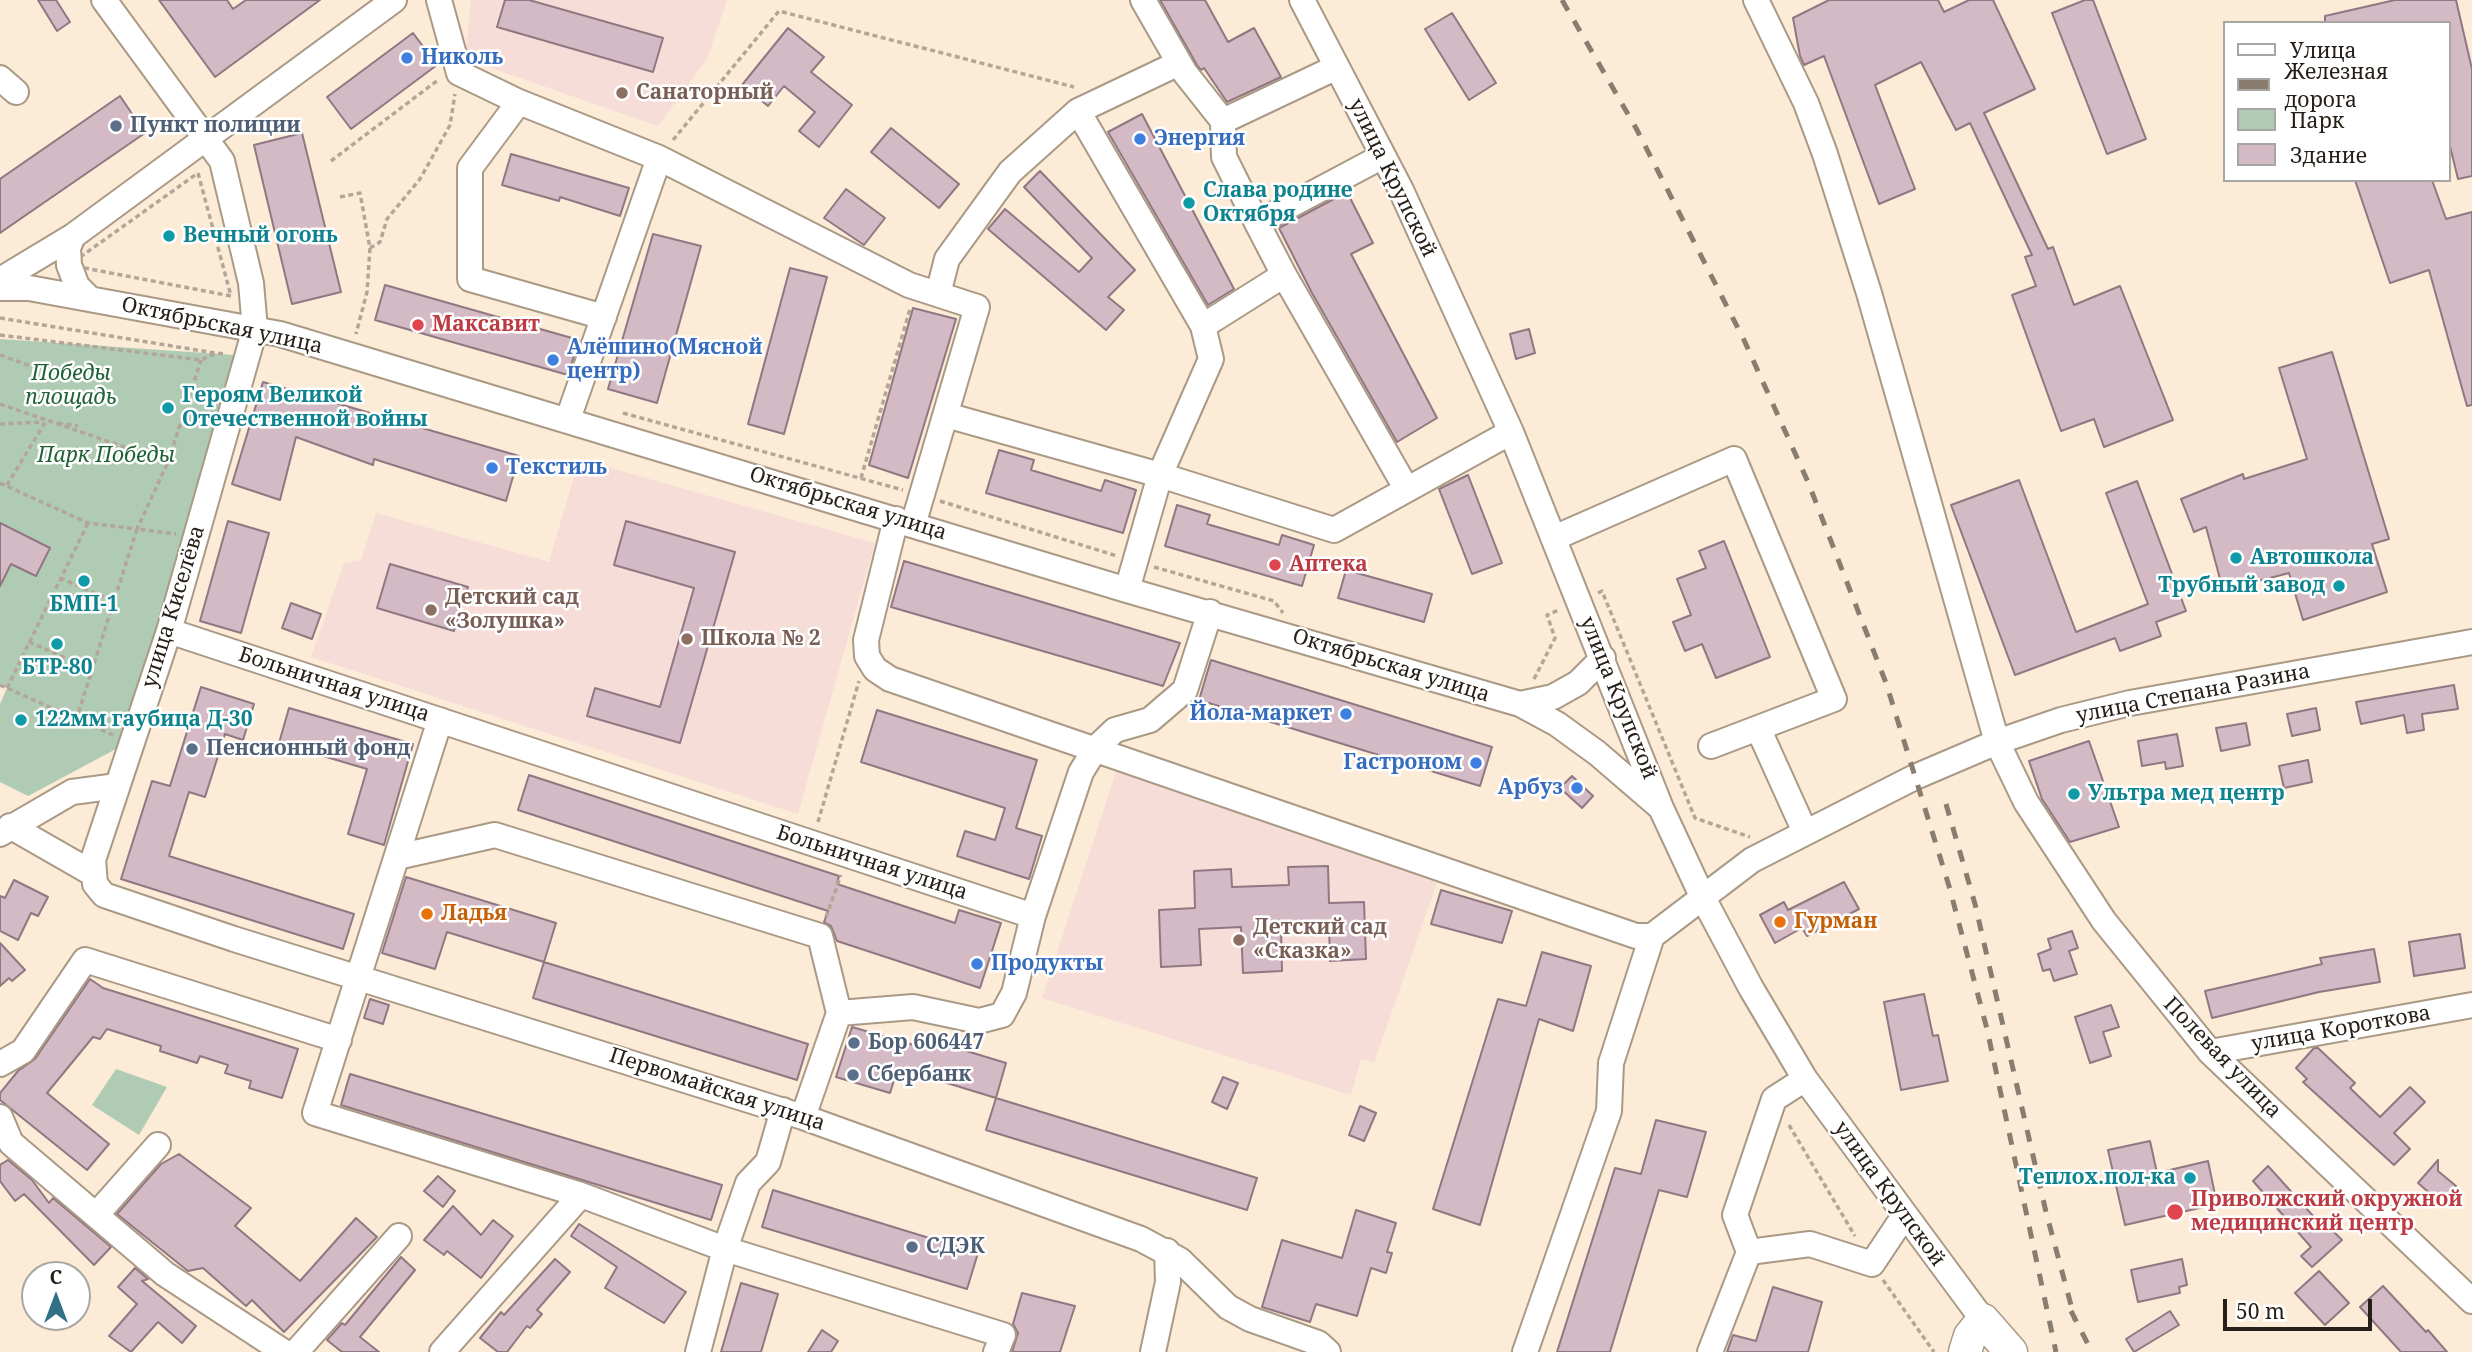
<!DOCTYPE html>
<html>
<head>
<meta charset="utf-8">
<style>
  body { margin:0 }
  #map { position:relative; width:2472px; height:1352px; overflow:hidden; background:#fcebd6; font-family:"Noto Serif",serif }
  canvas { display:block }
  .legend { position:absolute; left:2223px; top:21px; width:228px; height:161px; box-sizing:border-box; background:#fff; border:2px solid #a8a6a3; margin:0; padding:9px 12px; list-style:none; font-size:21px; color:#262018 }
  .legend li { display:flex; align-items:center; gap:14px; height:35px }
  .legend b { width:35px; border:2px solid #a8a6a3 }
  .north { position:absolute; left:21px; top:1261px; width:70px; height:70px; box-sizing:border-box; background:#fff; border:2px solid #a8a6a3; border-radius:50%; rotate:0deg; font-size:19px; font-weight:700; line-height:28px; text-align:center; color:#262018 }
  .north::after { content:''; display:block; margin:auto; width:24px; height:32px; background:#307284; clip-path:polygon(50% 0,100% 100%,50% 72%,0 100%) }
  .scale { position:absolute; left:2223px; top:1299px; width:149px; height:32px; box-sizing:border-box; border:4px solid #262018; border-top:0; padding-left:9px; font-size:21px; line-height:24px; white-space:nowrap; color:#262018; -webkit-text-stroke:5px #fff; paint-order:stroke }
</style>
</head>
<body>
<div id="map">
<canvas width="2472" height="1352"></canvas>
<ul class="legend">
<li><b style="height:9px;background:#fff"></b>Улица</li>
<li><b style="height:9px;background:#887d6f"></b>Железная дорога</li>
<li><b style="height:19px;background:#afcbb4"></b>Парк</li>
<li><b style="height:19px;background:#d4bac5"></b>Здание</li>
</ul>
<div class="north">С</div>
<div class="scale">50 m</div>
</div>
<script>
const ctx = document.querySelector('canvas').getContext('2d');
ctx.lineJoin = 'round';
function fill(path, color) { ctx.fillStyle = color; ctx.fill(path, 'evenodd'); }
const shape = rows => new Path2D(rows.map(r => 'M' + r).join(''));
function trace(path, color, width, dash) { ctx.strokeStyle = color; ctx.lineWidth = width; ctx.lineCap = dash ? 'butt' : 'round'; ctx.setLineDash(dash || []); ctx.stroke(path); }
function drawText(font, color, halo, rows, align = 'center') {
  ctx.font = font + ' "Noto Serif",serif'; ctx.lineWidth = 5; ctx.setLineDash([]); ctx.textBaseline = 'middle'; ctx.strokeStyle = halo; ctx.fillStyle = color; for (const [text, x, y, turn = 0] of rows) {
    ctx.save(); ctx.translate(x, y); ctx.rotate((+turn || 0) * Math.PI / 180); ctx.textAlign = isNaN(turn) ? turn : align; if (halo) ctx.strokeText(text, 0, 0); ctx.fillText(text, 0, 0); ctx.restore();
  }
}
const education = shape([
  [471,0,727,0,707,59,658,126,465,59],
  [579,459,875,543,798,814,311,657,344,563,361,560,376,513,549,562],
  [1118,766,1438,873,1437,883,1374,1063,1361,1059,1351,1095,1042,998]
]);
const green = shape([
  [0,339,249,356,131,741,28,796,0,782,0,704,7,688,0,685],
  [116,1069,167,1087,139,1135,92,1105]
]);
const building = shape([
  [38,0,56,0,70,22,57,31,38,0],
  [159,0,227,0,233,9,246,0,320,0,215,77,159,0],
  [505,0,529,0,663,38,653,72,497,27,505,0],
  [1160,0,1205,0,1228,42,1254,28,1281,77,1227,102,1204,68,1201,70,1197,65,1160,0],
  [1829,0,1938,0,1944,12,1969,0,1993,0,2035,89,1984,113,2048,249,2053,247,2074,305,2120,286,2173,420,2104,447,2094,419,2061,431,2012,295,2036,286,2025,257,2032,255,1970,123,1956,130,1921,62,1875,85,1915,189,1879,204,1824,56,1804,65,1800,56,1793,18,1829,0],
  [2085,0,2093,0,2146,139,2107,154,2052,13,2085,0],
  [2395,0,2456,0,2472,69,2472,176,2458,179,2449,142,2449,23,2325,23,2325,16,2395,0],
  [1452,13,1496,83,1469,100,1425,29,1452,13],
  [788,28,824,57,811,72,852,105,819,147,799,131,815,112,784,86,768,106,742,85,788,28],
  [413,33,437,65,351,129,327,97,413,33],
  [120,96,145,133,0,233,0,179,120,96],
  [1142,114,1234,289,1208,305,1108,132,1142,114],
  [891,128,959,184,939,208,871,152,891,128],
  [302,133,341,292,292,304,254,145,302,133],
  [511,154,629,188,620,216,560,197,559,201,502,185,511,154],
  [1040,171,1135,270,1108,297,1124,310,1106,330,988,229,1005,209,1079,272,1092,258,1024,187,1040,171],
  [2355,180,2432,180,2446,219,2472,212,2472,405,2467,406,2429,270,2390,283,2355,180],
  [846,189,885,218,864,245,824,218,846,189],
  [1347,192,1373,243,1351,254,1437,418,1397,442,1312,293,1279,228,1347,192],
  [653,234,701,246,657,403,608,389,653,234],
  [790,268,827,277,784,434,748,424,790,268],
  [385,285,579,340,568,375,375,320,385,285],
  [913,308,956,319,908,478,869,465,913,308],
  [1529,329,1535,353,1516,359,1510,334,1529,329],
  [2332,352,2389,539,2372,544,2387,592,2303,620,2289,573,2223,590,2206,527,2194,532,2181,499,2243,474,2244,479,2307,459,2279,368,2332,352],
  [263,382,519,456,506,501,374,459,373,465,296,437,280,500,232,484,263,382],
  [999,450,1034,460,1031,470,1101,491,1105,480,1136,490,1123,533,986,493,999,450],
  [1468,475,1502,563,1472,574,1439,489,1468,475],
  [2019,480,2076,632,2148,604,2106,493,2137,481,2186,611,2156,622,2161,636,2120,651,2115,638,2015,675,1951,505,2019,480],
  [1177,505,1210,515,1207,524,1279,545,1282,535,1314,545,1302,586,1165,546,1177,505],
  [228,521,269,533,241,633,200,621,228,521],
  [626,521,735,552,680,743,587,716,595,688,660,707,694,588,614,565,626,521],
  [0,523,50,548,36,576,11,564,0,586,0,523],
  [1724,541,1770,657,1716,678,1702,644,1685,651,1673,622,1691,615,1677,579,1706,568,1699,551,1724,541],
  [904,561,1180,643,1163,686,891,607,904,561],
  [390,564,468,587,454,631,377,608,390,564],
  [1346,570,1432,594,1424,622,1338,598,1346,570],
  [291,603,321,614,312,639,282,628,291,603],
  [1211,660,1492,747,1480,786,1199,700,1211,660],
  [2454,685,2458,709,2422,714,2424,730,2407,733,2404,715,2361,724,2356,702,2454,685],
  [201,687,254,704,243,740,225,734,205,797,189,792,169,856,354,914,343,949,121,879,152,781,170,786,201,687],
  [289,708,413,744,384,845,348,834,367,769,279,743,289,708],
  [2316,708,2320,730,2292,736,2287,714,2316,708],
  [877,710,1037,760,1016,828,1042,836,1029,879,957,856,965,831,995,840,1005,808,861,762,877,710],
  [2246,723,2250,745,2221,751,2216,728,2246,723],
  [2177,734,2183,766,2166,769,2165,762,2142,766,2138,741,2177,734],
  [2089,741,2119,827,2070,842,2042,799,2029,761,2089,741],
  [2308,760,2312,782,2284,788,2279,766,2308,760],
  [529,775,839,876,837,884,955,923,959,910,1001,923,980,988,837,941,831,926,824,922,828,911,518,810,529,775],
  [1572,776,1593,796,1582,808,1560,788,1572,776],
  [1328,866,1329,903,1364,902,1366,959,1330,961,1329,924,1281,926,1282,971,1243,973,1241,927,1199,929,1201,965,1161,967,1159,910,1195,908,1194,871,1231,869,1232,887,1289,885,1288,867,1328,866],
  [406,877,556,923,544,962,447,932,435,969,382,953,406,877],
  [14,880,48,897,38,916,31,913,18,940,0,931,0,896,5,898,14,880],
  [1844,882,1859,909,1807,936,1802,928,1775,943,1760,915,1784,902,1788,910,1844,882],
  [1441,890,1512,911,1502,943,1431,924,1441,890],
  [2072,931,2078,948,2069,951,2077,974,2054,981,2050,969,2043,971,2038,954,2051,949,2048,939,2072,931],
  [2460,934,2465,968,2414,976,2409,942,2460,934],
  [0,943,25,970,12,981,9,978,0,986,0,943],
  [2374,949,2380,982,2319,992,2212,1018,2205,991,2322,964,2320,958,2374,949],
  [1542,952,1591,966,1573,1031,1539,1019,1480,1225,1433,1209,1498,999,1526,1006,1542,952],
  [544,962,808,1044,797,1080,533,998,544,962],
  [90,979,103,988,298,1049,282,1098,249,1088,251,1081,225,1073,228,1065,200,1056,197,1063,160,1051,161,1046,107,1029,100,1039,93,1037,47,1093,109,1144,87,1170,0,1100,0,1093,18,1071,35,1059,90,979],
  [1924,994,1933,1036,1938,1035,1948,1081,1901,1090,1884,1002,1924,994],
  [370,999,389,1005,383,1024,364,1018,370,999],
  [2111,1005,2119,1027,2103,1032,2111,1056,2090,1063,2075,1017,2111,1005],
  [852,1027,924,1048,927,1039,1006,1063,996,1098,898,1068,890,1093,836,1077,852,1027],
  [2314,1048,2318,1048,2355,1083,2350,1088,2380,1117,2410,1087,2425,1102,2394,1133,2410,1149,2394,1165,2303,1082,2307,1079,2296,1068,2314,1048],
  [350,1074,722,1185,711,1220,341,1105,350,1074],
  [1223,1077,1238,1083,1227,1109,1212,1102,1223,1077],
  [996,1098,1257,1178,1247,1210,986,1130,996,1098],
  [1360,1106,1376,1113,1364,1141,1349,1135,1360,1106],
  [1656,1120,1706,1132,1687,1197,1659,1190,1610,1352,1557,1352,1615,1168,1641,1174,1656,1120],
  [2150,1141,2157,1173,2208,1161,2217,1204,2125,1225,2108,1150,2150,1141],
  [179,1154,251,1208,235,1226,300,1281,356,1218,377,1237,284,1332,252,1300,246,1306,203,1268,188,1271,117,1214,161,1164,179,1154],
  [8,1160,32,1180,49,1203,53,1198,111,1247,94,1265,24,1194,15,1201,0,1181,0,1165,8,1160],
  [2438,1160,2438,1171,2456,1186,2441,1203,2418,1183,2438,1160],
  [2268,1166,2324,1228,2327,1225,2342,1240,2312,1267,2301,1256,2311,1247,2253,1181,2268,1166],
  [438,1176,455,1191,443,1207,424,1191,438,1176],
  [773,1190,978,1253,967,1289,762,1227,773,1190],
  [453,1206,481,1235,493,1220,513,1236,481,1278,447,1251,444,1255,424,1240,453,1206],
  [1356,1210,1396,1223,1387,1252,1392,1253,1386,1273,1371,1268,1357,1316,1316,1304,1310,1322,1262,1307,1282,1240,1342,1258,1356,1210],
  [579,1224,686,1292,664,1323,605,1288,617,1267,571,1236,579,1224],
  [401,1257,415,1270,360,1337,379,1352,342,1352,327,1340,342,1323,345,1325,401,1257],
  [555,1259,570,1272,537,1310,542,1314,530,1328,527,1326,507,1352,498,1352,480,1338,501,1312,504,1315,555,1259],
  [2182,1259,2187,1285,2179,1287,2180,1293,2138,1302,2131,1270,2182,1259],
  [135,1268,148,1279,142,1281,196,1326,182,1343,158,1322,131,1352,109,1336,137,1304,118,1287,135,1268],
  [2319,1271,2349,1303,2325,1325,2295,1293,2319,1271],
  [741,1283,778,1294,761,1352,721,1352,741,1283],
  [2383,1286,2426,1332,2428,1330,2447,1352,2401,1352,2360,1307,2383,1286],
  [1773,1287,1822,1302,1808,1352,1727,1352,1733,1335,1756,1341,1773,1287],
  [1022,1293,1075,1306,1060,1352,1012,1352,1018,1333,1013,1324,1022,1293],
  [2170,1311,2179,1325,2134,1352,2126,1339,2170,1311],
  [822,1330,838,1341,831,1352,808,1352,822,1330]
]);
const path = shape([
  [673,140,779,11,1074,87],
  [331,161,438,80],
  [198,173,231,296,69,265,198,173],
  [340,197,360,193,370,248,367,292,356,334],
  [370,248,380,242,387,219,420,179,444,136,450,125,455,94],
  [0,318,215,353],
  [0,335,201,360,216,353,226,354],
  [0,355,39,369],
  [0,404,168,462,201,360],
  [623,413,903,490],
  [58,423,78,426],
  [0,424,43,422],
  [861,478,910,309],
  [0,483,88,523,137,529,168,462],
  [7,485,46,421],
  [940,501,1117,556],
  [1154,567,1274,601,1283,613],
  [60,578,113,601],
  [1598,593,1602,591,1695,818,1750,837],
  [29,642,91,669],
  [1534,679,1555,638,1547,615,1559,610],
  [0,685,113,735],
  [7,688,88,523],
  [76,720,137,529,176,534],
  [818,822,859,681],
  [826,917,841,875],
  [1789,1125,1855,1236],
  [1883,1280,1934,1352]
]);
const minor = shape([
  [104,0,222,161,251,283,255,329,169,631,93,860,95,884,104,895,234,939,803,1117,1141,1239,1180,1260,1228,1307,1250,1319,1318,1343,1328,1352],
  [439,0,459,73,519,102,659,158,909,285,977,307,913,525],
  [1143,0,1185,73,1223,121,1337,67],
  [1302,0,1401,190,1511,432,1661,808,1702,896,1751,988,1805,1079,1983,1320],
  [1756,0,1806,103,1825,154,1869,293,1997,742,2026,802,2104,921,2210,1052,2472,1301],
  [0,78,16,92],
  [519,102,470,168,470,279,604,317],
  [1078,111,1179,63],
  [1223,121,1224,157,1257,223,1383,156],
  [1257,223,1284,275,1406,488],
  [73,236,68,248,69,265,77,286,90,299],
  [0,280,73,236,394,0],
  [0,288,29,288,280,334,1127,590,1520,704,1557,724,1597,753,1661,808],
  [938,294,947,259,1010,172,1078,111,1203,326],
  [946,415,1160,475,1334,530,1511,432],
  [568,419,659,158],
  [896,519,866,640,867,656,875,669,890,679,1636,936,1652,936,1752,860,1915,777,1997,742,2061,720,2130,703,2472,642],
  [1554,538,1734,459,1834,699,1711,746],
  [1127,590,1160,475,1211,359,1203,326,1284,275],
  [169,631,1033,916],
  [1520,704,1553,697,1578,683,1603,658],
  [440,720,315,1113,581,1195,725,1249,1003,1335,996,1352],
  [1758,728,1805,832],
  [10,826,92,873],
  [0,834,72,792,117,786],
  [397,857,495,835,820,936,839,1013],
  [2210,1052,2472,1005],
  [0,1064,23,1051,85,960,339,1040],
  [0,1117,11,1143,165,1274,284,1352],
  [803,1117,839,1013,913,1007,979,1021,1002,1015,1014,993,1033,916,1081,772,1096,748,1115,730,1150,720,1185,690,1210,612],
  [97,1214,158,1145],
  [1749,1252,1735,1215,1774,1099,1805,1079],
  [296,1352,399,1236],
  [442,1352,581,1195],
  [698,1352,725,1249,748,1183,768,1162,783,1110],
  [1153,1352,1168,1282,1167,1251],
  [1525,1352,1609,1111,1611,1063,1652,936],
  [1710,1352,1749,1252,1810,1244,1872,1264,1904,1216]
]);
const major = shape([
  [1965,1352,1970,1336,1983,1320,2011,1352]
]);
const rail = shape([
  [1562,0,1636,128,1744,340,1808,482,1886,683,1949,886,1987,1029,2056,1352],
  [1946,804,1975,904,2046,1212,2075,1320],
  [2071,1311,2092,1352]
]);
const markers = [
  [407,58,7,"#3f7fe0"],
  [622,93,7,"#8d6e63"],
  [116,126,7,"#5c6f8a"],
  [1140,139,7,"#3f7fe0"],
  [1189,203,7,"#0f9aa8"],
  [169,236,7,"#0f9aa8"],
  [418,325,7,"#e0444e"],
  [553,360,7,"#3f7fe0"],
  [168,408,7,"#0f9aa8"],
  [492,468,7,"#3f7fe0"],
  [2236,558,7,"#0f9aa8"],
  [1275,565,7,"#e0444e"],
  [84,581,7,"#0f9aa8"],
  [2339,586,7,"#0f9aa8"],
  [431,610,7,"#8d6e63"],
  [687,639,7,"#8d6e63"],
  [57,644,7,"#0f9aa8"],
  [1346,714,7,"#3f7fe0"],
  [21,720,7,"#0f9aa8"],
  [192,749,7,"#5c6f8a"],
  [1476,763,7,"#3f7fe0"],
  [1577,788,7,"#3f7fe0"],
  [2074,794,7,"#0f9aa8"],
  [427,914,7,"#e8710a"],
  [1780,922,7,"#e8710a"],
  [1239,940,7,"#8d6e63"],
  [977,964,7,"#3f7fe0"],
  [854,1043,7,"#5c6f8a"],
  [853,1075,7,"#5c6f8a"],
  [2190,1178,7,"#0f9aa8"],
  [2175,1212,9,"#e0444e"],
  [912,1247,7,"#5c6f8a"]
];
const shopNames = [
  ["Николь",421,58],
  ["Энергия",1154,139],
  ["Алёшино(Мясной",567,348],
  ["центр)",567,372],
  ["Текстиль",506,468],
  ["Йола-маркет",1332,714,"right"],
  ["Гастроном",1462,763,"right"],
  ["Арбуз",1563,788,"right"],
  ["Продукты",991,964]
];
const educationNames = [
  ["Санаторный",636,93],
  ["Детский сад",445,598],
  ["«Золушка»",445,622],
  ["Школа № 2",701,639],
  ["Детский сад",1253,928],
  ["«Сказка»",1253,952]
];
const serviceNames = [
  ["Пункт полиции",130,126],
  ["Пенсионный фонд",206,749],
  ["Бор 606447",868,1043],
  ["Сбербанк",867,1075],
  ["СДЭК",926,1247]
];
const streetNames = [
  ["улица Крупской",1392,178,64],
  ["Октябрьская улица",222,326,12],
  ["Октябрьская улица",848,504,17],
  ["улица Киселёва",174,607,-73],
  ["Октябрьская улица",1391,666,17],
  ["Больничная улица",334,685,18],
  ["улица Степана Разина",2193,694,-11],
  ["улица Крупской",1618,698,68],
  ["Больничная улица",872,863,18],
  ["улица Короткова",2341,1029,-10],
  ["Полевая улица",2222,1058,46],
  ["Первомайская улица",717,1090,18],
  ["улица Крупской",1889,1194,54]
];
const cultureNames = [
  ["Слава родине",1203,191],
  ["Октября",1203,215],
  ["Вечный огонь",183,236],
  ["Героям Великой",182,396],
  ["Отечественной войны",182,420],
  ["Автошкола",2250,558],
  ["Трубный завод",2325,586,"right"],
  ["БМП-1",84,605,"center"],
  ["БТР-80",57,668,"center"],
  ["122мм гаубица Д-30",35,720],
  ["Ультра мед центр",2088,794],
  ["Теплох.пол-ка",2176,1178,"right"]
];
const healthNames = [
  ["Максавит",432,325],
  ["Аптека",1289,565],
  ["Приволжский окружной",2191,1200],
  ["медицинский центр",2191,1224]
];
const parkNames = [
  ["Победы",71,374],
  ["площадь",71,398],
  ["Парк Победы",106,456]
];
const foodNames = [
  ["Ладья",441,914],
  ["Гурман",1794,922]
];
fill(education, '#f7ddd8');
fill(green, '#afcbb4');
fill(building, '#d4bac5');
trace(building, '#907781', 2);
trace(minor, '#a99985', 28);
trace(major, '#a99985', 35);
trace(path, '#b4a696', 3.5, [5, 3.5]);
trace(minor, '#fff', 24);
trace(major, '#fff', 32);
trace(rail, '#887d6f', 5, [12, 12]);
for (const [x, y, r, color] of markers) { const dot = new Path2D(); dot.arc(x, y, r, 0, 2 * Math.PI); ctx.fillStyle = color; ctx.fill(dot); trace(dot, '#fff', 2.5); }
drawText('bold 21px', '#366cbe', '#fff', shopNames, 'left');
drawText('bold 21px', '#785e54', '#fff', educationNames, 'left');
drawText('bold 21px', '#4e5e75', '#fff', serviceNames, 'left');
drawText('21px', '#262018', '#fff', streetNames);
drawText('bold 21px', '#0d838f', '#fff', cultureNames, 'left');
drawText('bold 21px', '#be3a42', '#fff', healthNames, 'left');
drawText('italic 21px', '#1f6336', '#fff', parkNames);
drawText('bold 21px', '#c56008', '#fff', foodNames, 'left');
</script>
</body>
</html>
